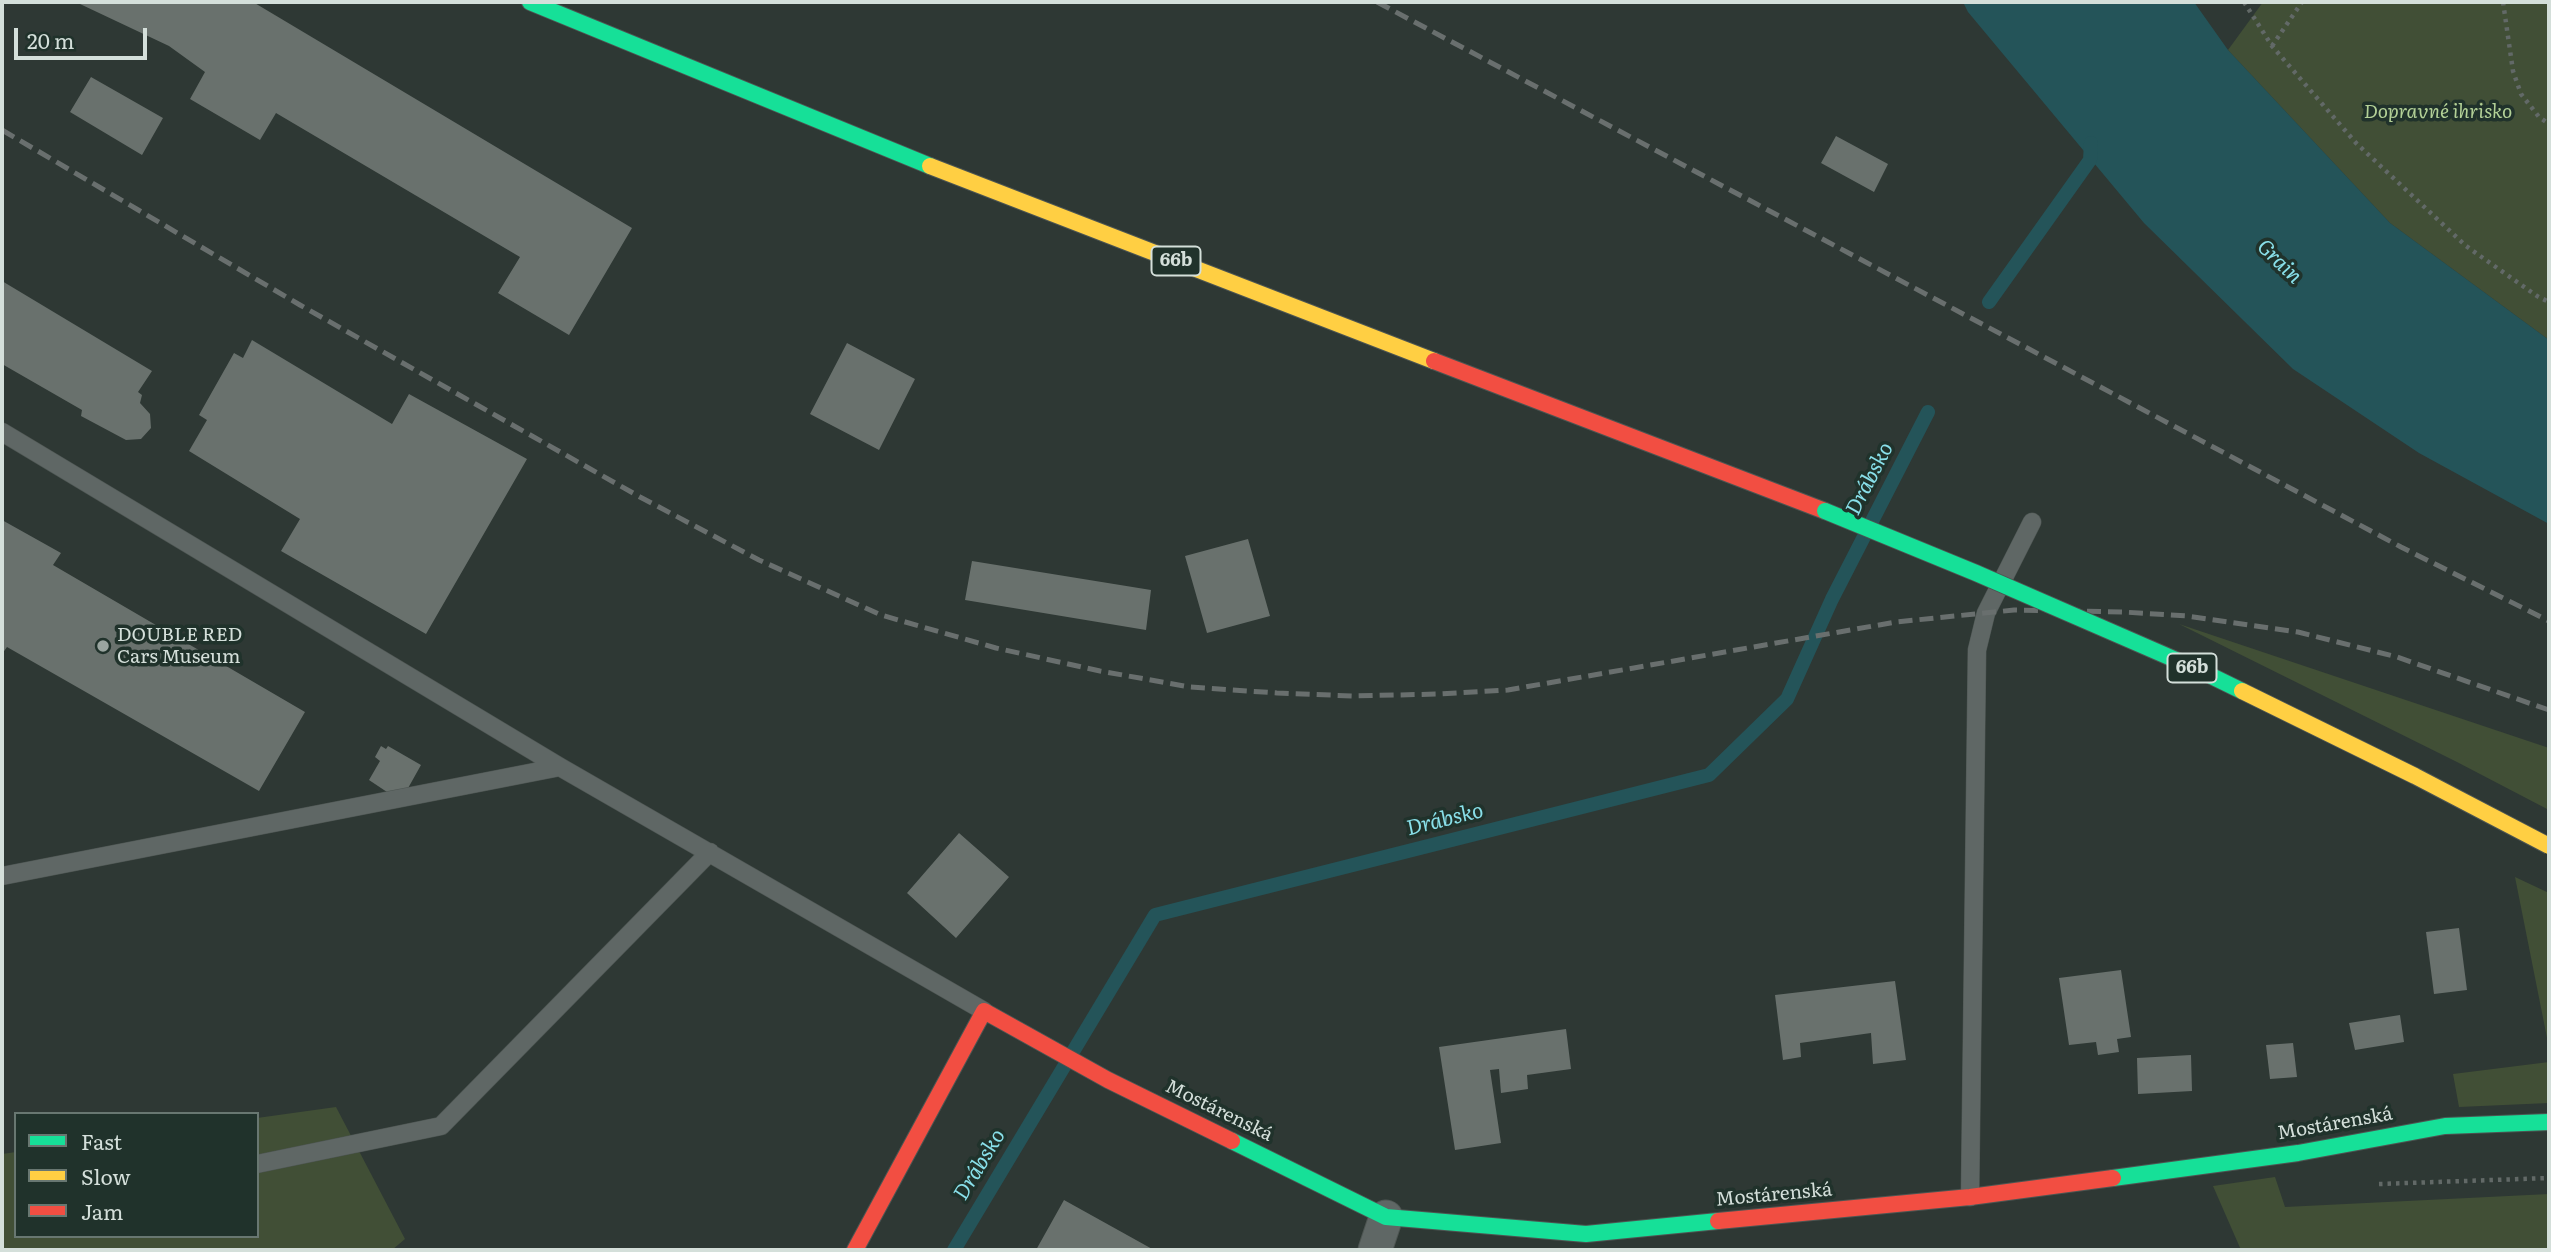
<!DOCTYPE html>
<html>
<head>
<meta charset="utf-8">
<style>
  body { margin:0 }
  #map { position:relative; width:2551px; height:1252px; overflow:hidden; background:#2e3834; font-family:Literata,serif }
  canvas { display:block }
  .frame { position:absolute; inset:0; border:4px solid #d4dfda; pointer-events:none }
  .legend { position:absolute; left:14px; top:1112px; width:245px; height:126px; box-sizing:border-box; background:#20322b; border:2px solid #687771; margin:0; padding:9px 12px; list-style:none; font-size:21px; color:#d4dfda }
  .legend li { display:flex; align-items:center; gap:14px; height:35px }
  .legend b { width:35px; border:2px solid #687771 }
  .scale { position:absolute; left:14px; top:28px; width:133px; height:32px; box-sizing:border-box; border:4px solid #d4dfda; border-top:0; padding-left:9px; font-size:21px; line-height:24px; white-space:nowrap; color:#d4dfda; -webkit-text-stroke:5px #20322b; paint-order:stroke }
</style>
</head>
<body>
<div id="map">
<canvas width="2551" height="1252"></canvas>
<div class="frame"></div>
<ul class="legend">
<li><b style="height:9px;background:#16e098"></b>Fast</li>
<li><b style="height:9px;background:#ffcf43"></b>Slow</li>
<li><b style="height:9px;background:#f24e42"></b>Jam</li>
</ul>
<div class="scale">20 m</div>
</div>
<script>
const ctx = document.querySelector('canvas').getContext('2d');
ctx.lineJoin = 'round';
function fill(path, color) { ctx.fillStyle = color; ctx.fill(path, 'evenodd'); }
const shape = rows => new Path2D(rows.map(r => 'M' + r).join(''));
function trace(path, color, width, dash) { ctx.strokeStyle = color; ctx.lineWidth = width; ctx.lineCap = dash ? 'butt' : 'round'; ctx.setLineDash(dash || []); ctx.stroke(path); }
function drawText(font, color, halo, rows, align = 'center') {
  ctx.font = font + ' Literata,serif'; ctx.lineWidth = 7; ctx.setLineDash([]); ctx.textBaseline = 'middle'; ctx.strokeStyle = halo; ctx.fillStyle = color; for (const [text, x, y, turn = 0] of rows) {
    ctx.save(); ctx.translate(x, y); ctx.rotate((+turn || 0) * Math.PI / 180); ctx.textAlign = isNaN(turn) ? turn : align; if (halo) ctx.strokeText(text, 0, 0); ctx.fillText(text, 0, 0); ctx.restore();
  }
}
const green = shape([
  [2263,2,2549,2,2549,340,2390,223,2228,50],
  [2179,624,2549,748,2549,810,2457,762],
  [2515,877,2549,893,2549,1048],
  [2549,1062,2549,1103,2459,1107,2453,1074],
  [336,1107,405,1239,392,1250,2,1250,2,1154,16,1152,16,1236,257,1236,257,1118],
  [2275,1177,2285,1207,2549,1194,2549,1250,2241,1250,2213,1186]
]);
const water = shape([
  [1963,2,2194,2,2228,50,2390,223,2549,340,2549,524,2419,453,2293,369,2144,223,1968,12]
]);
const stream = shape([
  [1989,302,2090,160,2091,143],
  [954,1250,1155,915,1709,775,1787,699,1832,599,1928,412]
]);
const building = shape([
  [81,2,253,2,632,228,569,335,498,293,520,257,276,113,260,140,190,99,205,72,169,46,80,4],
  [91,77,163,118,142,155,70,112],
  [1836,136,1888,164,1874,192,1821,163],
  [2,281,152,371,138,392,142,395,140,403,150,414,151,428,141,439,126,440,81,416,82,410,2,364],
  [252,340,392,424,409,394,527,459,426,634,281,551,300,519,189,451,207,420,199,415,234,353,243,358],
  [847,343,915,379,879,450,810,414],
  [2,520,61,553,53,565,305,712,259,791,7,647,2,654],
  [1248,539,1270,616,1207,633,1185,556],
  [972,561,1151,590,1146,630,965,600],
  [381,746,386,749,388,746,421,765,407,790,390,794,369,780,380,761,375,757],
  [959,833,1009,877,956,938,907,893],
  [2459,928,2467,990,2434,994,2426,932],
  [2121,970,2131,1037,2117,1039,2119,1052,2098,1055,2096,1042,2069,1045,2059,978],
  [1895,981,1906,1060,1873,1064,1871,1033,1800,1043,1801,1057,1783,1060,1775,995],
  [2400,1015,2404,1042,2355,1050,2349,1023],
  [1566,1029,1571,1069,1527,1075,1528,1089,1501,1093,1499,1069,1490,1070,1501,1143,1455,1150,1439,1047],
  [2293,1043,2297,1077,2270,1079,2266,1045],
  [2191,1055,2192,1091,2138,1094,2137,1058],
  [1064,1200,1154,1250,1036,1250]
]);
const path = shape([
  [2244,2,2272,46,2356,143,2466,246,2537,296,2549,302],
  [2503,2,2513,71,2521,94,2539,117,2549,124],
  [2272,46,2302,2],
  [2379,1184,2549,1178]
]);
const lane = shape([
  [2,432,560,767,984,1011],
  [2,876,560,767],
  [257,1164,441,1126,710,852],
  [1970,1197,1977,650,1986,613,2032,522]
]);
const street = shape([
  [1375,1250,1386,1217]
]);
const fast = shape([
  [530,2,930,166],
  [1232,1141,1386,1217,1586,1234,1718,1221],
  [2113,1178,2298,1153,2445,1126,2549,1122]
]);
const slow = shape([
  [930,166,1434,361]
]);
const jam = shape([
  [1434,361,1825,511],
  [1718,1221,1970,1197,2113,1178],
  [855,1250,984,1011,1108,1080,1232,1141]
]);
const rail = shape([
  [1377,2,2401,547,2549,621],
  [2,130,300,305,640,497,759,560,881,615,996,648,1100,671,1190,687,1277,693,1353,696,1438,694,1508,690,1896,622,2014,610,2123,612,2187,616,2298,632,2397,657,2549,710]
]);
const fastBridge = shape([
  [1825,511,1976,573,2199,670,2242,691]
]);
const slowBridge = shape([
  [2242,691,2415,776,2549,846]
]);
const markers = [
  [103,646,7,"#9aa5a0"]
];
const shields = [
  [1176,261,49],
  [2192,668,49]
];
const shieldNames = [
  ["66b",1176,261],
  ["66b",2192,668]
];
const parkNames = [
  ["Dopravné ihrisko",2438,112]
];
const poiNames = [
  ["DOUBLE RED",117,635],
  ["Cars Museum",117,657]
];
const streetNames = [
  ["Mostárenská",1219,1111,26],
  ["Mostárenská",2335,1124,-10],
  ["Mostárenská",1774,1195,-5]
];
const waterNames = [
  ["Grain",2279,262,44],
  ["Drábsko",1870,479,-63],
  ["Drábsko",1445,820,-14],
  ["Drábsko",980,1165,-59]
];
fill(green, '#414f36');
fill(water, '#245459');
trace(stream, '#245459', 14);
fill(building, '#69716d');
trace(lane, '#4d5552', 19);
trace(street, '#4d5552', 35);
trace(fast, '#4d5552', 18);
trace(slow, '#4d5552', 18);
trace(jam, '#4d5552', 18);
trace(path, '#626967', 4.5, [3.5, 5]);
trace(lane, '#5f6765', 18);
trace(street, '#5f6765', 33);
trace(fast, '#16e098', 16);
trace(slow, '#ffcf43', 16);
trace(jam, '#f24e42', 16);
trace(rail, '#696f6e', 5, [14, 7]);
trace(fastBridge, '#4d5552', 18, []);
trace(slowBridge, '#4d5552', 18, []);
trace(fastBridge, '#16e098', 16);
trace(slowBridge, '#ffcf43', 16);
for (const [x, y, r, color] of markers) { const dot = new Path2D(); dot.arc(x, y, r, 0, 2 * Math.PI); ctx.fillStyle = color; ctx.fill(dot); trace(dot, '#20322b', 2.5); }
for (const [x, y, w] of shields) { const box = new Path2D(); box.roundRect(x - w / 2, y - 14.5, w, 29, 5); ctx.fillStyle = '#20322b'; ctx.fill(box); trace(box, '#d4dfda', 2); }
drawText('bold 18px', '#d4dfda', null, shieldNames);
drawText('italic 19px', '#b3d197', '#20322b', parkNames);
drawText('19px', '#d4dfda', '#20322b', poiNames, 'left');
drawText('19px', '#d4dfda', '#20322b', streetNames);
drawText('italic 21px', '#89e0ea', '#20322b', waterNames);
</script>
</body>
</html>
